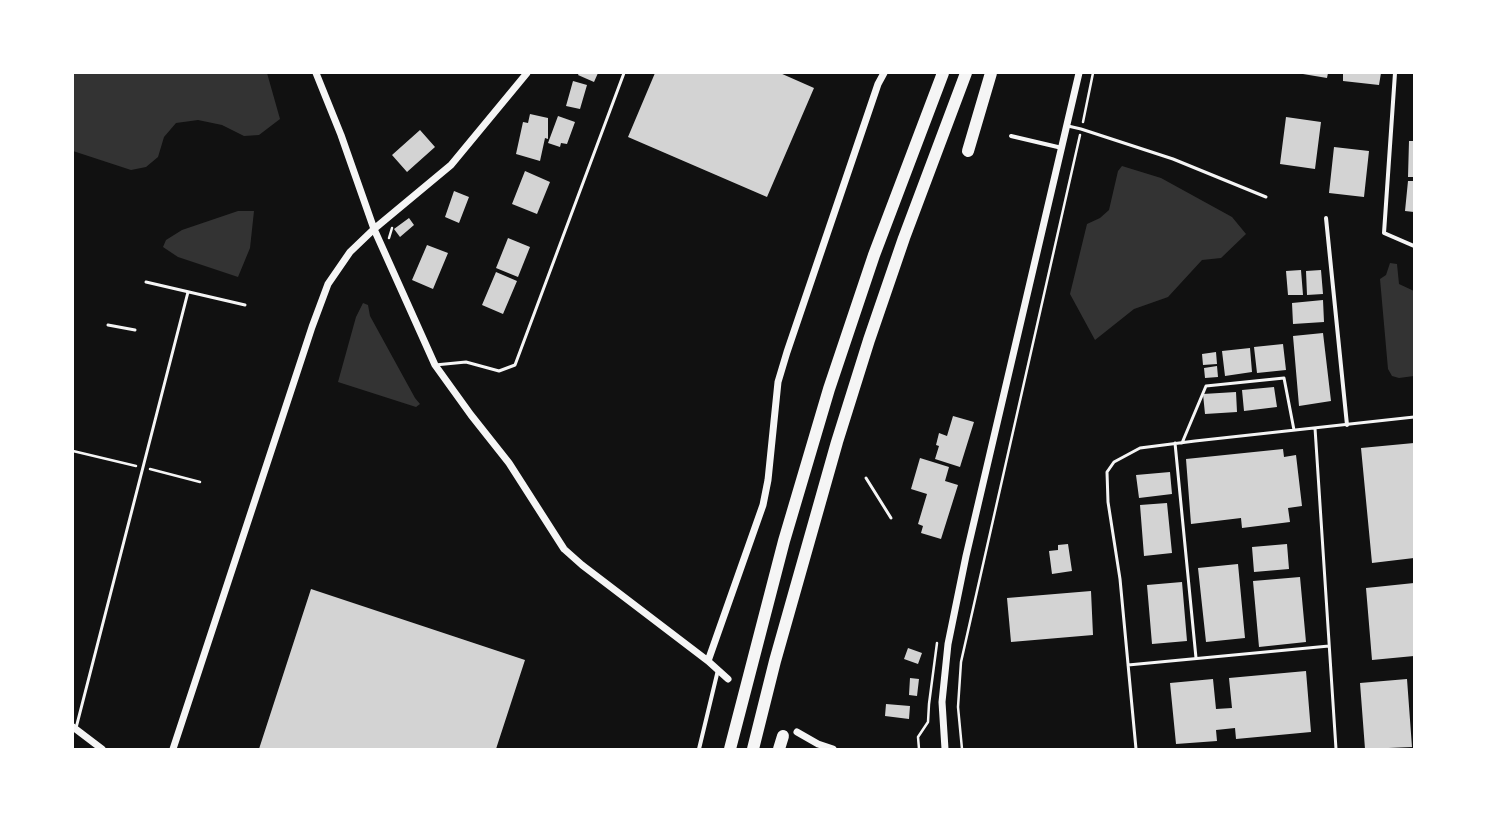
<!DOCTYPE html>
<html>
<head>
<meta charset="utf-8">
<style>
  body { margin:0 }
  #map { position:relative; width:1487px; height:822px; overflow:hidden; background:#111; font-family:"Space Grotesk",sans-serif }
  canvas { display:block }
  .frame { position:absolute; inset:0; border:74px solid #fff; pointer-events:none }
</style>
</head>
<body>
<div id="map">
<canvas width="1487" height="822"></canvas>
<div class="frame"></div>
</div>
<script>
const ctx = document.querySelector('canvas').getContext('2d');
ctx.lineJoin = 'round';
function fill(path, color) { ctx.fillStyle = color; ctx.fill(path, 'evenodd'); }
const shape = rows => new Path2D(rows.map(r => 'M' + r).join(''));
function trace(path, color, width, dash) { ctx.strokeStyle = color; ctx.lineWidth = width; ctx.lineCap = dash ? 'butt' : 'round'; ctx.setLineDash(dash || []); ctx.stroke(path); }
const water = shape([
  [73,73,267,73,280,119,259,135,244,136,222,125,198,120,176,123,164,137,158,157,146,167,131,170,73,151],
  [1122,166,1161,178,1232,217,1246,234,1221,258,1202,260,1168,297,1134,309,1095,340,1070,294,1087,224,1100,218,1109,210,1118,171],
  [238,211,254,211,250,248,238,277,178,257,163,247,166,240,182,230],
  [1390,263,1397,264,1399,284,1414,291,1414,376,1399,378,1392,376,1388,369,1380,279,1386,275],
  [363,303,368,305,370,316,415,398,420,404,416,407,338,382,356,317]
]);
const building = shape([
  [579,73,598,73,594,82,578,75],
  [655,73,780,73,814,88,767,197,628,137],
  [1297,73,1328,73,1327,78],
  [1343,73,1381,73,1379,85,1343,81],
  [573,81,587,85,580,109,566,106],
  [530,114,548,118,548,139,545,138,540,161,516,154,523,122,528,123],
  [558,116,575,122,567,144,561,143,560,147,548,143],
  [1286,117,1321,122,1315,169,1280,164],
  [420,130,435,147,407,172,392,155],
  [1409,141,1414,141,1414,177,1408,177],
  [1334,147,1369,151,1364,197,1329,193],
  [525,171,550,182,537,214,512,204],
  [1408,181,1414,181,1414,212,1405,211],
  [454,191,469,197,459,223,445,217],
  [409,218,414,225,400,237,394,229],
  [508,238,530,247,518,277,496,268],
  [427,245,448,253,433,289,412,280],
  [1301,270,1303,295,1288,295,1286,271],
  [1321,270,1323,294,1307,295,1306,271],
  [496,272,517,281,503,314,482,305],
  [1323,300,1324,322,1293,324,1292,303],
  [1323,333,1331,401,1299,406,1293,336],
  [1283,344,1286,370,1257,373,1254,347],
  [1250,348,1252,372,1225,376,1222,351],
  [1216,352,1217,364,1203,365,1202,354],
  [1217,366,1218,377,1205,378,1204,368],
  [1274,387,1277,407,1244,411,1242,390],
  [1236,392,1237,412,1205,414,1203,394],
  [953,416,974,422,960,467,935,459,939,446,936,445,939,433,947,436],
  [1414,443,1414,558,1372,563,1361,448],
  [1283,449,1284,457,1296,455,1302,506,1288,508,1290,522,1242,528,1241,518,1191,524,1186,459],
  [920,458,949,467,945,481,958,485,941,539,921,533,923,526,918,524,927,494,911,489],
  [1170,472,1172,494,1139,498,1136,475],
  [1167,503,1172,553,1144,556,1140,505],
  [1068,544,1072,571,1052,574,1049,551,1058,550,1058,545],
  [1287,544,1289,569,1254,572,1252,547],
  [1238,564,1245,638,1206,642,1198,568],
  [1300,577,1306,642,1259,647,1253,581],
  [1182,582,1187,641,1152,644,1147,585],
  [1414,583,1414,656,1372,660,1366,588],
  [311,589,525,660,496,749,259,749],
  [1091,591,1093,635,1011,642,1007,598],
  [908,648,922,653,918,664,904,659],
  [1306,671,1311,732,1236,739,1235,728,1216,730,1217,741,1176,744,1170,683,1213,679,1216,709,1232,708,1229,678],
  [910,678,919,679,917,696,909,695],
  [1407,679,1412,747,1365,749,1360,683],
  [886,704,910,706,909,719,885,716]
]);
const path = shape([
  [1083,122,1093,73],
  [389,238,392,228],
  [73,451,136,466],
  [150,469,200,482],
  [919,749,918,737,928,722,929,704,937,643],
  [962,749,958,707,961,662,1080,135]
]);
const service = shape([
  [1068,126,1081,129,1173,159,1266,197],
  [146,282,245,305],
  [108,325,135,330],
  [435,365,466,362,499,371,515,365,624,73],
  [1315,428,1336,749],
  [1175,443,1196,658],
  [1182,443,1206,386,1284,378,1294,430],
  [866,478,891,518],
  [1128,665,1329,646],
  [76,728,188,292],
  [1136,749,1120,579,1108,502,1107,472,1114,462,1140,448,1195,441,1414,417]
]);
const minor = shape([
  [1395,73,1384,233,1414,246],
  [1011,136,1062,148],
  [1326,218,1347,425],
  [699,749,718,670]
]);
const tertiary = shape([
  [316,73,341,135,374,229,435,365,471,415,509,463,564,549,582,565,708,661,728,679],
  [708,661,763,505,768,480,778,382,787,352,878,84,884,73],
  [73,727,102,749],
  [797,732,818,744,833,749],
  [173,749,312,327,328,284,350,252,374,229,451,165,527,73],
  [945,749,942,702,948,644,966,556,1079,73]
]);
const motorway = shape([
  [968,151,991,73],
  [730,749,784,541,829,389,874,255,943,73],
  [753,749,775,661,837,442,869,340,904,238,966,73],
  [779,749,783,736]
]);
fill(water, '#333');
fill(building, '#d3d3d3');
trace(path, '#f5f5f5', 2.5);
trace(service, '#f5f5f5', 3);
trace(minor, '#f5f5f5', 4);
trace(tertiary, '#f5f5f5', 7);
trace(motorway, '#f5f5f5', 12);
</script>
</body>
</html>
